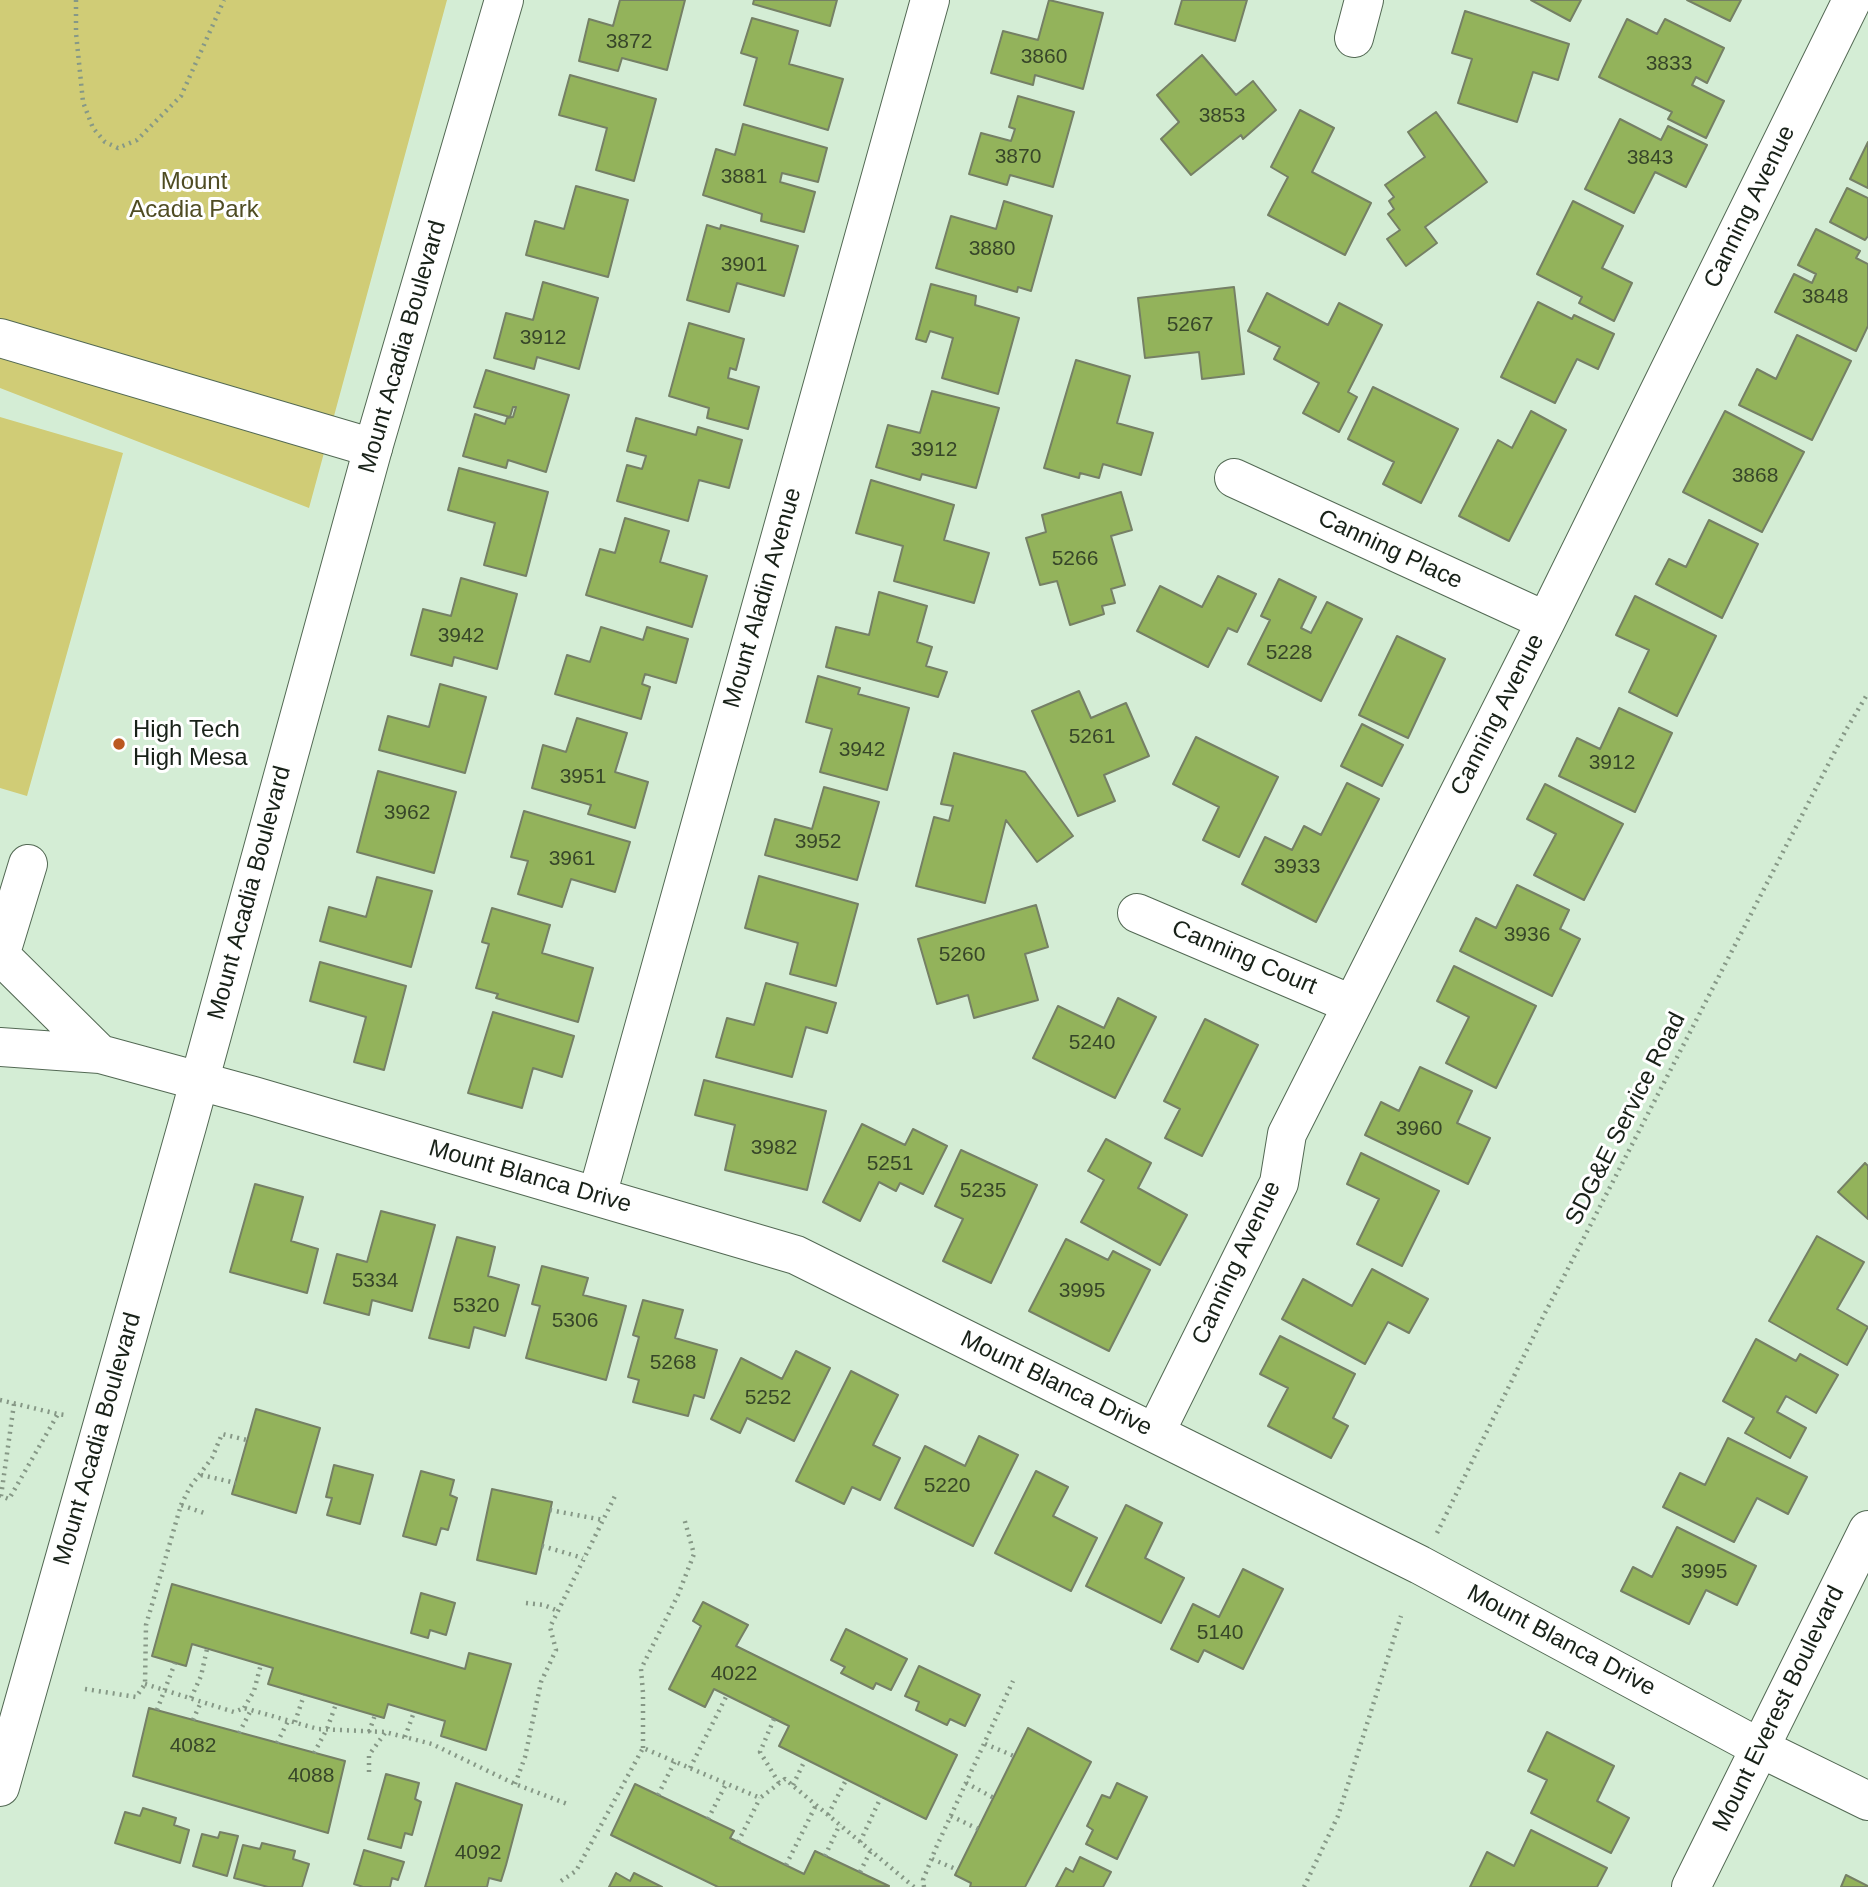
<!DOCTYPE html>
<html>
<head>
<meta charset="utf-8">
<style>
  body { margin:0 }
  canvas { display:block; background:#d4edd5 }
</style>
</head>
<body>
<canvas width="1868" height="1887"></canvas>
<script>
const ctx = document.querySelector('canvas').getContext('2d');
ctx.lineJoin = 'round';
function fill(path, color) { ctx.fillStyle = color; ctx.fill(path, 'evenodd'); }
const shape = rows => new Path2D(rows.map(r => 'M' + r).join(''));
function trace(path, color, width, dash) { ctx.strokeStyle = color; ctx.lineWidth = width; ctx.lineCap = dash ? 'butt' : 'round'; ctx.setLineDash(dash || []); ctx.stroke(path); }
function drawText(font, color, halo, rows, align = 'center') {
  ctx.font = font + ' Arial,sans-serif'; ctx.lineWidth = 6; ctx.setLineDash([]); ctx.textBaseline = 'middle'; ctx.strokeStyle = halo; ctx.fillStyle = color; for (const [text, x, y, turn = 0] of rows) {
    ctx.save(); ctx.translate(x, y); ctx.rotate((+turn || 0) * Math.PI / 180); ctx.textAlign = isNaN(turn) ? turn : align; if (halo) ctx.strokeText(text, 0, 0); ctx.fillText(text, 0, 0); ctx.restore();
  }
}
const green = shape([
  [0,0,447,0,309,508,0,388],
  [0,417,123,453,27,796,0,788]
]);
const building = shape([
  [620,0,685,0,667,70,622,58,618,71,579,61,589,19,613,26,620,0],
  [754,0,837,0,830,26,753,4,754,0],
  [1049,0,1103,13,1083,89,1035,75,1033,85,991,73,1003,31,1038,40,1049,0],
  [1182,0,1247,0,1235,41,1175,24,1182,0],
  [1531,0,1581,0,1570,21,1531,0],
  [1687,0,1741,0,1730,21,1687,0],
  [1465,11,1569,44,1558,80,1533,72,1517,122,1458,103,1472,59,1452,53,1465,11],
  [752,18,798,31,789,64,843,79,828,130,744,105,757,58,741,53,752,18],
  [1627,19,1657,34,1665,19,1724,48,1707,83,1696,77,1692,85,1724,101,1706,138,1668,119,1672,112,1599,77,1627,19],
  [1202,55,1236,95,1253,81,1276,110,1243,139,1241,135,1191,175,1161,139,1179,122,1157,95,1202,55],
  [570,75,656,99,634,181,596,170,607,128,559,115,570,75],
  [1018,96,1074,112,1053,187,1010,175,1007,185,969,174,981,133,1011,141,1015,129,1009,127,1018,96],
  [1300,110,1334,128,1312,172,1371,203,1345,255,1268,215,1288,177,1271,167,1300,110],
  [1436,112,1487,182,1425,227,1437,243,1406,266,1387,239,1400,230,1388,214,1394,209,1389,201,1394,197,1385,185,1425,157,1408,132,1436,112],
  [1620,119,1661,140,1668,126,1707,145,1686,187,1655,172,1634,213,1585,189,1620,119],
  [743,124,827,148,818,182,782,173,780,182,815,192,804,232,761,221,762,214,703,195,716,149,735,155,743,124],
  [1868,142,1868,188,1850,179,1868,142],
  [576,186,628,200,608,277,526,255,535,221,564,229,576,186],
  [1847,188,1868,198,1868,236,1865,240,1830,222,1847,188],
  [1004,201,1052,216,1031,291,1018,287,1017,292,936,268,951,216,996,229,1004,201],
  [1573,201,1623,226,1602,268,1632,283,1614,321,1579,303,1582,297,1537,274,1573,201],
  [707,225,720,229,721,225,798,246,784,296,737,283,729,312,687,300,707,225],
  [1816,229,1860,251,1856,258,1868,264,1868,326,1856,351,1775,312,1794,274,1812,283,1816,274,1798,265,1816,229],
  [543,282,598,298,579,369,537,357,534,369,494,358,506,313,533,320,543,282],
  [931,284,976,296,975,305,1019,318,998,394,942,378,953,338,930,331,926,342,916,339,931,284],
  [1234,287,1244,374,1202,379,1199,352,1145,358,1138,298,1234,287],
  [1267,293,1328,325,1339,303,1382,325,1348,392,1357,397,1339,432,1303,413,1319,383,1274,359,1280,347,1248,331,1267,293],
  [1538,302,1572,319,1574,315,1614,334,1598,369,1577,359,1555,403,1501,377,1538,302],
  [689,323,744,339,736,370,730,368,728,378,759,387,748,429,707,418,709,408,669,396,689,323],
  [1797,335,1851,361,1812,440,1739,405,1757,369,1776,379,1797,335],
  [1076,360,1130,376,1117,423,1153,433,1141,475,1103,464,1099,478,1080,473,1079,478,1044,468,1076,360],
  [486,370,569,395,546,472,508,460,506,468,463,456,475,414,505,424,507,418,513,417,516,407,513,407,510,417,474,407,486,370],
  [1373,387,1458,429,1421,503,1383,484,1394,462,1348,439,1373,387],
  [932,391,999,408,976,488,922,474,920,480,876,467,888,425,920,433,932,391],
  [1531,411,1566,430,1509,541,1459,516,1498,440,1512,448,1531,411],
  [1725,411,1804,452,1762,532,1683,492,1725,411],
  [636,418,696,435,698,427,742,440,729,488,699,480,688,521,617,501,627,465,642,469,646,456,627,451,636,418],
  [459,468,548,492,526,576,484,565,495,523,448,510,459,468],
  [871,480,954,505,944,540,989,553,974,603,894,581,903,546,856,533,871,480],
  [1121,492,1132,530,1111,536,1125,585,1111,589,1115,603,1102,606,1104,614,1070,625,1057,581,1040,585,1026,538,1046,532,1042,515,1121,492],
  [625,518,669,531,660,562,707,576,692,627,586,595,600,549,615,553,625,518],
  [1709,520,1758,544,1722,618,1656,584,1669,559,1686,567,1709,520],
  [1218,576,1256,594,1237,632,1228,628,1208,667,1137,631,1160,586,1202,607,1218,576],
  [461,578,517,594,497,669,454,657,452,666,411,655,423,609,451,616,461,578],
  [1279,579,1316,597,1301,628,1311,633,1327,602,1362,619,1321,701,1248,664,1270,620,1261,616,1279,579],
  [879,592,927,606,917,642,932,647,926,666,947,672,938,697,826,667,836,627,869,635,879,592],
  [1635,596,1716,636,1677,716,1629,692,1649,650,1616,635,1635,596],
  [601,627,643,640,647,627,688,639,676,683,645,674,642,684,650,687,641,719,555,694,567,655,590,662,601,627],
  [1397,636,1445,659,1408,738,1359,715,1397,636],
  [818,676,860,688,858,694,909,708,887,790,820,772,832,729,806,722,818,676],
  [440,684,486,697,465,773,379,750,388,716,429,727,440,684],
  [1079,691,1091,718,1126,703,1149,756,1104,775,1115,801,1078,816,1032,711,1079,691],
  [1619,708,1672,733,1635,812,1559,776,1577,738,1600,749,1619,708],
  [577,718,627,733,615,772,648,782,635,828,588,814,591,805,532,788,543,745,566,752,577,718],
  [1362,724,1403,745,1382,786,1341,766,1362,724],
  [1196,737,1278,777,1239,857,1203,840,1219,807,1173,784,1196,737],
  [954,753,1025,772,1073,836,1037,862,1006,820,985,903,916,886,934,817,949,821,953,806,941,804,954,753],
  [378,771,456,792,434,873,357,852,378,771],
  [1347,783,1379,799,1316,922,1242,884,1265,837,1292,850,1304,826,1321,835,1347,783],
  [1545,784,1623,824,1584,900,1534,875,1556,834,1527,819,1545,784],
  [824,787,879,802,857,880,765,855,775,819,812,829,824,787],
  [524,811,630,842,615,892,571,879,562,907,518,894,528,861,511,857,524,811],
  [759,876,858,904,836,986,790,974,798,943,745,928,759,876],
  [377,877,432,891,411,967,320,941,329,907,366,917,377,877],
  [1517,885,1569,910,1560,929,1580,939,1552,996,1460,951,1476,918,1496,928,1517,885],
  [1036,905,1048,947,1025,954,1038,1000,974,1018,968,995,937,1004,918,939,1036,905],
  [492,908,550,925,542,953,593,968,578,1022,496,998,498,994,476,988,489,944,482,942,492,908],
  [320,962,406,986,384,1070,354,1062,366,1017,310,1001,320,962],
  [1454,966,1536,1006,1496,1088,1446,1063,1469,1017,1437,1001,1454,966],
  [766,983,836,1003,827,1033,806,1027,792,1077,716,1057,727,1018,754,1025,766,983],
  [1118,998,1156,1017,1115,1098,1033,1058,1058,1006,1104,1028,1118,998],
  [493,1012,574,1036,562,1077,533,1068,522,1108,468,1093,493,1012],
  [1205,1019,1258,1045,1202,1156,1165,1138,1180,1109,1164,1101,1205,1019],
  [1420,1067,1472,1091,1457,1123,1490,1138,1468,1184,1365,1135,1381,1102,1399,1111,1420,1067],
  [704,1080,826,1111,807,1190,725,1170,735,1125,695,1115,704,1080],
  [862,1124,905,1145,913,1129,947,1146,923,1194,900,1183,896,1191,879,1182,860,1221,823,1202,862,1124],
  [1106,1139,1151,1163,1138,1188,1187,1215,1160,1265,1081,1222,1104,1180,1088,1171,1106,1139],
  [961,1150,1037,1185,991,1283,943,1261,963,1219,935,1206,961,1150],
  [1361,1153,1439,1191,1402,1266,1357,1244,1379,1199,1347,1184,1361,1153],
  [1865,1163,1868,1166,1868,1219,1838,1192,1865,1163],
  [255,1184,303,1197,291,1241,318,1249,307,1293,230,1272,255,1184],
  [381,1211,435,1225,412,1311,372,1300,369,1315,324,1303,337,1254,367,1262,381,1211],
  [1817,1236,1864,1262,1837,1309,1868,1327,1847,1365,1769,1321,1817,1236],
  [457,1237,495,1247,488,1276,519,1285,505,1336,474,1327,469,1348,429,1338,457,1237],
  [1066,1239,1108,1260,1113,1251,1150,1270,1109,1351,1029,1311,1066,1239],
  [542,1266,588,1278,583,1295,626,1306,606,1380,526,1358,540,1306,532,1304,542,1266],
  [1372,1269,1428,1299,1409,1333,1388,1322,1365,1364,1282,1319,1303,1279,1352,1306,1372,1269],
  [643,1300,683,1310,675,1338,717,1350,704,1398,694,1395,688,1416,633,1402,639,1380,628,1377,639,1337,633,1335,643,1300],
  [1280,1336,1355,1374,1333,1418,1348,1426,1331,1458,1268,1426,1288,1388,1260,1374,1280,1336],
  [1756,1339,1796,1361,1800,1354,1838,1375,1816,1413,1786,1396,1777,1412,1806,1428,1790,1458,1745,1433,1754,1418,1723,1401,1756,1339],
  [796,1351,830,1368,794,1441,747,1418,740,1433,711,1419,741,1358,782,1379,796,1351],
  [851,1371,898,1395,873,1445,900,1458,880,1500,852,1487,844,1504,796,1481,851,1371],
  [256,1409,320,1428,296,1513,232,1494,256,1409],
  [979,1436,1018,1455,973,1546,895,1508,925,1446,965,1466,979,1436],
  [1728,1438,1807,1477,1788,1514,1757,1498,1734,1542,1663,1507,1680,1473,1705,1485,1728,1438],
  [334,1465,373,1475,360,1524,327,1515,332,1498,326,1497,334,1465],
  [421,1471,454,1480,450,1495,457,1498,448,1530,441,1528,436,1545,403,1536,421,1471],
  [1036,1471,1068,1487,1053,1516,1097,1538,1071,1591,995,1553,1036,1471],
  [492,1489,552,1502,536,1574,477,1560,492,1489],
  [1126,1505,1162,1523,1145,1558,1184,1578,1161,1623,1086,1586,1126,1505],
  [1677,1527,1756,1566,1737,1605,1706,1590,1689,1624,1621,1591,1633,1567,1652,1577,1677,1527],
  [1243,1569,1283,1589,1243,1669,1204,1650,1198,1662,1171,1649,1193,1604,1219,1617,1243,1569],
  [172,1584,465,1669,469,1653,511,1664,486,1750,441,1736,445,1721,388,1704,384,1718,268,1684,273,1668,192,1644,186,1666,152,1656,172,1584],
  [421,1593,455,1603,446,1635,430,1630,428,1638,411,1633,421,1593],
  [703,1602,748,1625,736,1646,957,1755,926,1819,779,1746,789,1726,714,1689,705,1707,669,1689,701,1626,693,1621,703,1602],
  [846,1629,907,1659,891,1690,876,1683,873,1689,841,1673,845,1667,831,1660,846,1629],
  [919,1666,980,1695,965,1726,950,1719,947,1725,916,1710,919,1702,905,1696,919,1666],
  [149,1708,345,1761,328,1833,133,1776,149,1708],
  [1028,1728,1091,1762,1025,1887,970,1887,971,1883,955,1875,1028,1728],
  [1547,1732,1614,1766,1597,1801,1629,1818,1611,1853,1531,1813,1547,1780,1528,1771,1547,1732],
  [386,1774,419,1783,415,1799,421,1802,412,1835,405,1833,401,1848,368,1839,386,1774],
  [456,1783,522,1805,506,1865,501,1881,489,1878,487,1887,425,1887,456,1783],
  [1117,1783,1147,1797,1117,1859,1086,1844,1093,1830,1087,1826,1102,1795,1110,1798,1117,1783],
  [635,1784,734,1831,730,1838,804,1874,815,1851,889,1886,718,1887,611,1835,635,1784],
  [143,1808,176,1818,174,1825,189,1830,180,1863,115,1843,125,1812,140,1816,143,1808],
  [1531,1830,1607,1868,1597,1887,1470,1887,1487,1852,1514,1866,1531,1830],
  [220,1832,238,1836,227,1876,193,1866,202,1834,218,1838,220,1832],
  [262,1843,295,1851,293,1859,309,1864,302,1887,268,1887,234,1878,243,1845,260,1849,262,1843],
  [364,1850,404,1862,398,1880,392,1878,390,1887,363,1887,354,1884,364,1850],
  [1080,1857,1111,1872,1103,1887,1056,1887,1066,1868,1073,1872,1080,1857],
  [616,1873,630,1881,634,1873,662,1887,609,1887,616,1873],
  [1846,1875,1868,1886,1868,1887,1841,1887,1846,1875]
]);
const path = shape([
  [76,0,76,33,83,102,93,128,105,142,118,148,137,140,181,96,224,0],
  [0,1400,58,1414],
  [14,1404,1,1496,9,1499,58,1414,65,1415],
  [201,1475,236,1483],
  [181,1505,190,1487,212,1458,222,1434,247,1440],
  [550,1510,603,1520],
  [1437,1533,1544,1315,1846,730,1868,693],
  [542,1546,583,1558],
  [526,1603,544,1605,558,1611],
  [145,1684,234,1712,244,1708,318,1729,385,1732,432,1744,515,1784,570,1805],
  [85,1689,136,1697,145,1684,146,1625,181,1505,204,1513],
  [191,1698,201,1676,207,1649],
  [244,1708,254,1691,261,1664],
  [157,1710,175,1663],
  [774,1719,760,1752,779,1783],
  [193,1720,201,1702],
  [295,1722,304,1695],
  [369,1732,375,1715],
  [239,1733,251,1710],
  [405,1737,414,1712],
  [277,1743,288,1721],
  [985,1744,1014,1756],
  [643,1748,643,1693,641,1669,678,1595,694,1554,684,1518],
  [314,1753,327,1729,336,1704],
  [690,1768,727,1695],
  [369,1772,369,1755,385,1733],
  [966,1783,994,1798],
  [515,1784,525,1757,541,1682,556,1650,550,1627,616,1494],
  [793,1785,805,1760],
  [658,1795,675,1761],
  [828,1815,846,1780],
  [951,1816,978,1829],
  [708,1819,726,1784],
  [738,1842,760,1798],
  [860,1842,881,1797],
  [825,1856,840,1824],
  [932,1859,958,1870],
  [786,1865,816,1805],
  [860,1872,871,1850],
  [561,1881,576,1871,643,1748,760,1798,785,1779,914,1887],
  [924,1887,923,1880,935,1850,1013,1681],
  [1304,1887,1338,1816,1401,1616]
]);
const minor = shape([
  [1354,38,1364,0],
  [0,338,373,448],
  [1234,478,1546,621],
  [1137,913,1351,1004],
  [0,955,100,1054],
  [0,956,28,864],
  [0,1047,100,1054,254,1096,796,1255,1420,1565,1760,1748,1868,1801],
  [597,1196,930,0],
  [1155,1433,1279,1183,1287,1134,1546,621,1852,0],
  [1691,1887,1868,1530]
]);
const major = shape([
  [0,1787,187,1126,373,448,504,0]
]);
const markers = [
  [119,744,7,"#bb5820"]
];
const numberNames = [
  ["3872",629,42],
  ["3860",1044,57],
  ["3833",1669,64],
  ["3853",1222,116],
  ["3870",1018,157],
  ["3843",1650,158],
  ["3881",744,177],
  ["3880",992,249],
  ["3901",744,265],
  ["3848",1825,297],
  ["5267",1190,325],
  ["3912",543,338],
  ["3912",934,450],
  ["3868",1755,476],
  ["5266",1075,559],
  ["3942",461,636],
  ["5228",1289,653],
  ["5261",1092,737],
  ["3942",862,750],
  ["3912",1612,763],
  ["3951",583,777],
  ["3962",407,813],
  ["3952",818,842],
  ["3961",572,859],
  ["3933",1297,867],
  ["3936",1527,935],
  ["5260",962,955],
  ["5240",1092,1043],
  ["3960",1419,1129],
  ["3982",774,1148],
  ["5251",890,1164],
  ["5235",983,1191],
  ["5334",375,1281],
  ["3995",1082,1291],
  ["5320",476,1306],
  ["5306",575,1321],
  ["5268",673,1363],
  ["5252",768,1398],
  ["5220",947,1486],
  ["3995",1704,1572],
  ["5140",1220,1633],
  ["4022",734,1674],
  ["4082",193,1746],
  ["4088",311,1776],
  ["4092",478,1853]
];
const parkNames = [
  ["Mount",194,182],
  ["Acadia Park",194,210]
];
const streetNames = [
  ["Canning Avenue",1750,207,-64],
  ["Mount Acadia Boulevard",403,347,-74],
  ["Canning Place",1390,550,25],
  ["Mount Aladin Avenue",763,598,-74],
  ["Canning Avenue",1498,715,-63],
  ["Mount Acadia Boulevard",250,893,-75],
  ["Canning Court",1244,958,23],
  ["SDG&E Service Road",1626,1119,-63],
  ["Mount Blanca Drive",530,1177,16],
  ["Canning Avenue",1237,1263,-65],
  ["Mount Blanca Drive",1056,1384,26],
  ["Mount Acadia Boulevard",98,1439,-74],
  ["Mount Blanca Drive",1561,1641,28],
  ["Mount Everest Boulevard",1779,1709,-64]
];
const poiNames = [
  ["High Tech",133,730],
  ["High Mesa",133,758]
];
fill(green, '#d0cc76');
fill(building, '#93b35b');
trace(building, '#758065', 2);
trace(minor, '#536954', 40);
trace(major, '#536954', 40);
trace(path, '#869886', 4.5, [2, 5]);
trace(minor, '#fff', 38);
trace(major, '#fff', 38);
for (const [x, y, r, color] of markers) { const dot = new Path2D(); dot.arc(x, y, r, 0, 2 * Math.PI); ctx.fillStyle = color; ctx.fill(dot); trace(dot, '#fff', 2.5); }
drawText('21px', '#374629', null, numberNames);
drawText('24px', '#4f4c23', '#fff', parkNames);
drawText('24px', '#182118', '#fff', streetNames);
drawText('24px', '#182118', '#fff', poiNames, 'left');
</script>
</body>
</html>
